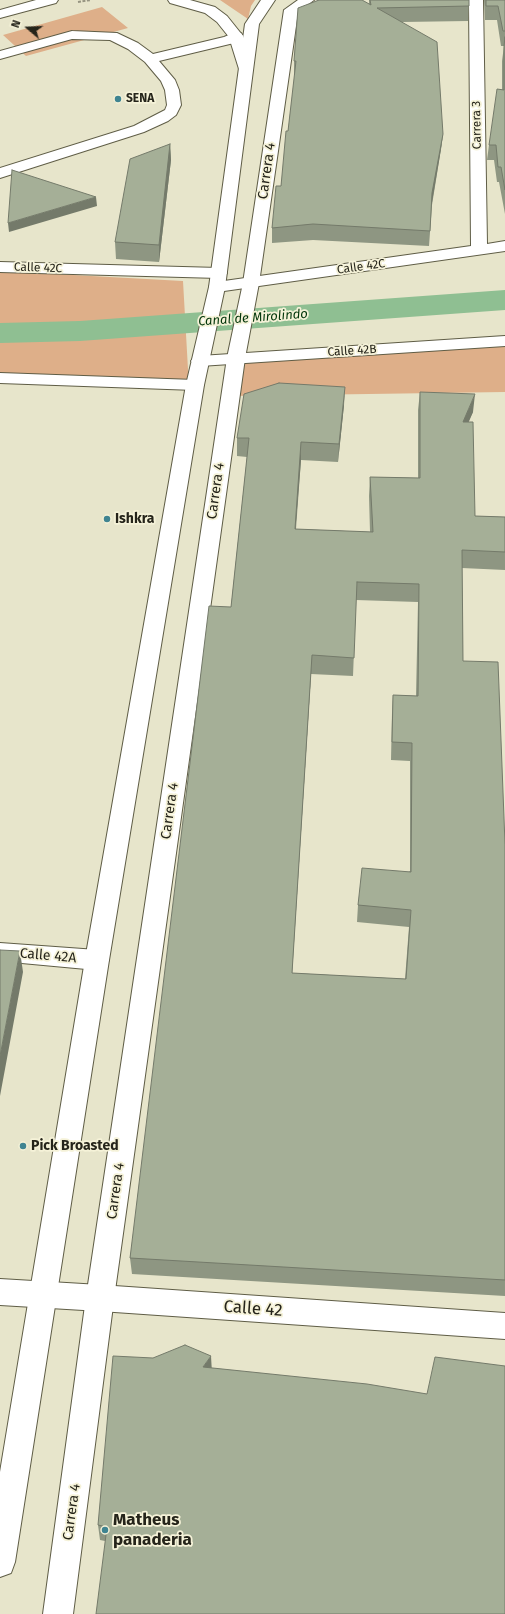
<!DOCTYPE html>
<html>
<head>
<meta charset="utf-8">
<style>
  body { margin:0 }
  #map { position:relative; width:505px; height:1614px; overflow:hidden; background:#e7e5cb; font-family:"Fira Sans",sans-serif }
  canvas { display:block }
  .north { position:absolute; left:8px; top:8px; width:40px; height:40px; -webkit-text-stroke:3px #f5f2d8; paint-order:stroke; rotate:289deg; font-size:11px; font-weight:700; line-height:16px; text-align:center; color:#25241a }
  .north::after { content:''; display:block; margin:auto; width:14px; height:18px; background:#25241a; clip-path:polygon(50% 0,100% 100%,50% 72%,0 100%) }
</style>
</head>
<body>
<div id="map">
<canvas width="505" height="1614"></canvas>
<div class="north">N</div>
</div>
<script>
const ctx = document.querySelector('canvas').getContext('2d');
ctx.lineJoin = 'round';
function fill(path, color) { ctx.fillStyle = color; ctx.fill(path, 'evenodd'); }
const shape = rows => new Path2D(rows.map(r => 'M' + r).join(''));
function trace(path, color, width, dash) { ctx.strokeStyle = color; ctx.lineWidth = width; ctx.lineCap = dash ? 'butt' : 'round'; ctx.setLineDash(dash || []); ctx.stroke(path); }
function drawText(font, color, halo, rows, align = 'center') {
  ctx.font = font + ' "Fira Sans",sans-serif'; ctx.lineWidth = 3.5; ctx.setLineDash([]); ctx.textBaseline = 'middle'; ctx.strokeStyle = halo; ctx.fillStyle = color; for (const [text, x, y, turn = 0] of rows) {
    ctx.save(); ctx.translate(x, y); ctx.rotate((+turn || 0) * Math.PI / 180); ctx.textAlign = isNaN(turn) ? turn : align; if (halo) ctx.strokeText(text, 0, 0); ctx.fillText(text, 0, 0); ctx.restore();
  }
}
const green = shape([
  [220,0,255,0,251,6,248,19],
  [102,7,128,28,26,56,3,35],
  [0,271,183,281,189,387,0,380],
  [505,342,505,392,232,396,237,359]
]);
const canal = shape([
  [505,290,505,310,80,341,0,343,0,323,80,321,505,290]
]);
const path = shape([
  [78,2,91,0]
]);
const service = shape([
  [72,31,117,33,138,43,153,54,224,37,236,32,241,33,243,36,234,43,159,61,175,80,179,90,181,105,176,115,168,121,144,132,0,178,0,168,134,126,165,110,167,105,165,90,161,81,145,62,128,49,110,40,72,39,0,59,0,51,72,31]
]);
const minor = shape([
  [469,0,483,0,487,244,505,241,505,251,217,292,211,291,209,287,211,283,217,282,471,246,469,0],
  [0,262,219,268,225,270,227,273,225,276,219,278,0,272,0,262],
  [505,336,505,346,200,366,194,365,191,361,194,357,200,356,505,336],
  [0,373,195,380,201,381,204,385,201,389,195,390,0,383,0,373],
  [0,943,97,950,105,953,109,960,105,967,97,970,0,961,0,943],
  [100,1285,505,1313,505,1339,100,1311,90,1307,86,1298,90,1289,100,1285]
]);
const tertiary = shape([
  [0,1279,100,1285,110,1289,114,1298,110,1307,100,1311,0,1305,0,1279]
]);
const secondary = shape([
  [261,0,275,0,259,24,225,287,204,385,109,960,15,1562,11,1573,0,1577,0,1472,85,960,186,385,209,287,245,24,261,0],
  [298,0,314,0,298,12,259,283,245,358,114,1298,73,1614,43,1614,86,1298,227,358,243,283,284,10,298,0]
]);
const primary = shape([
  [36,0,58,0,56,3,0,18,0,10,36,0],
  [168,0,190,0,215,7,227,16,243,36,253,69,251,72,246,73,241,72,239,69,229,37,217,22,205,13,170,3,168,0]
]);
const wall = shape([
  [369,0,469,0,468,21,402,22,443,134,441,149,432,205,429,246,313,240,272,243,272,228,281,186,288,131,295,75,294,75,294,61,369,4],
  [484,0,505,0,505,214,499,182,497,182,494,160,487,160,489,145,502,89,502,61,504,46,501,46,497,20,485,20],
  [170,144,171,160,159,262,116,259,115,242],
  [420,392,473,412,468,422,475,516,505,517,505,570,462,568,463,661,504,837,505,844,505,1296,132,1274,130,1258,231,607,247,457,237,456,237,438,344,405,338,462,301,460,296,529,370,532,369,496,370,477,418,478,418,410],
  [356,600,418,602,416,696,393,695,392,713,391,760,410,761,410,871,358,905,357,922,409,927,405,979,292,973,311,674,353,676],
  [505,1366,105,1541,100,1540,98,1525,211,1368,427,1394]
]);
const shadedWall = shape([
  [443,134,441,149,431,208,432,193],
  [170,144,171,160,159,262,159,245],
  [96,197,97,206,9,232,8,223],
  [345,387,344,405,338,462,339,444],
  [475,394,473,412,461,440,463,422],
  [301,442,301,460,294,547,295,529],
  [312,655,311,674,291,991,292,973],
  [20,951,23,972,0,1096,0,1056],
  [211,1356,212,1373,203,1367]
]);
const building = shape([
  [319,0,362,0,371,5,370,0,469,0,469,6,377,8,437,42,443,134,432,193,430,231,313,224,272,228,276,186,281,186,286,131,288,131,296,61,294,61,298,8,319,0],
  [486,0,505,0,505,31,503,31,498,6,486,6,486,0],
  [505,37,505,190,501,167,498,167,496,145,489,145,497,89,504,90,504,46,505,37],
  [170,144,159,245,115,242,130,159,170,144],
  [12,170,96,197,8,223,12,170],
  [279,383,345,387,339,444,301,442,295,529,373,532,370,477,420,478,420,392,475,394,463,422,473,422,475,516,505,517,505,552,462,550,463,661,498,662,505,844,505,1280,130,1258,209,606,231,607,249,438,237,438,244,394,279,383],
  [357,582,419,584,418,696,393,695,392,742,412,743,411,872,362,868,358,905,411,910,406,979,292,973,312,655,354,658,357,582],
  [0,950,20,951,0,1056,0,950],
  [185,1345,211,1356,203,1367,367,1384,427,1394,435,1357,505,1366,505,1614,96,1614,107,1527,98,1525,113,1356,153,1358,185,1345]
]);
const markers = [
  [118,99,4,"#3f8491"],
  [107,519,4,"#3f8491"],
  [23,1146,4,"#3f8491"],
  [105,1530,4,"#3f8491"]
];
const farPoinames = [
  ["SENA",126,99]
];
const farStreetnames = [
  ["Carrera 3",477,125,-91],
  ["Calle 42C",361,267,-8],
  ["Calle 42C",38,268,2],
  ["Calle 42B",352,351,-4]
];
const farWaternames = [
  ["Canal de Mirolindo",253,318,-4]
];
const streetNames = [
  ["Carrera 4",267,171,-82],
  ["Carrera 4",216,491,-82],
  ["Carrera 4",170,811,-82],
  ["Calle 42A",48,956,5],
  ["Carrera 4",116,1191,-82],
  ["Carrera 4",72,1512,-82]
];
const poiNames = [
  ["Ishkra",115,519],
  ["Pick Broasted",31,1146]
];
const nearStreetnames = [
  ["Calle 42",253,1309,4]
];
const nearPoinames = [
  ["Matheus",113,1520],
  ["panaderia",113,1540]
];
fill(green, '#deaf89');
fill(canal, '#8fbf92');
trace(service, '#5f5d46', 2);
trace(minor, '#5f5d46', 2);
trace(tertiary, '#5f5d46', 2);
trace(secondary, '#5f5d46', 2);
trace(primary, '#5f5d46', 2);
trace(path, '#969481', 2, [3, 1.5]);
fill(service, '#fff');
fill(minor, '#fff');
fill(tertiary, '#fff');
fill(secondary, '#fff');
fill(primary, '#fff');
fill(wall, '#8e9682');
fill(shadedWall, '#747a6a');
fill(building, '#a5af97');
trace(building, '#747a6a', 1);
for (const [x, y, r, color] of markers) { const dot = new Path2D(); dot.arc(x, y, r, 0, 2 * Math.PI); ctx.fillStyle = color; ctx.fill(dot); trace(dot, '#f5f2d8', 1.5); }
drawText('bold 12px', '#25241a', '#f5f2d8', farPoinames, 'left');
drawText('12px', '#25241a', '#f5f2d8', farStreetnames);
drawText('italic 13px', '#00350a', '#f5f2d8', farWaternames);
drawText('14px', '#25241a', '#f5f2d8', streetNames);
drawText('bold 14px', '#25241a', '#f5f2d8', poiNames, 'left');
drawText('17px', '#25241a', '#f5f2d8', nearStreetnames);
drawText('bold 17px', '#25241a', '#f5f2d8', nearPoinames, 'left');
</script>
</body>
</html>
